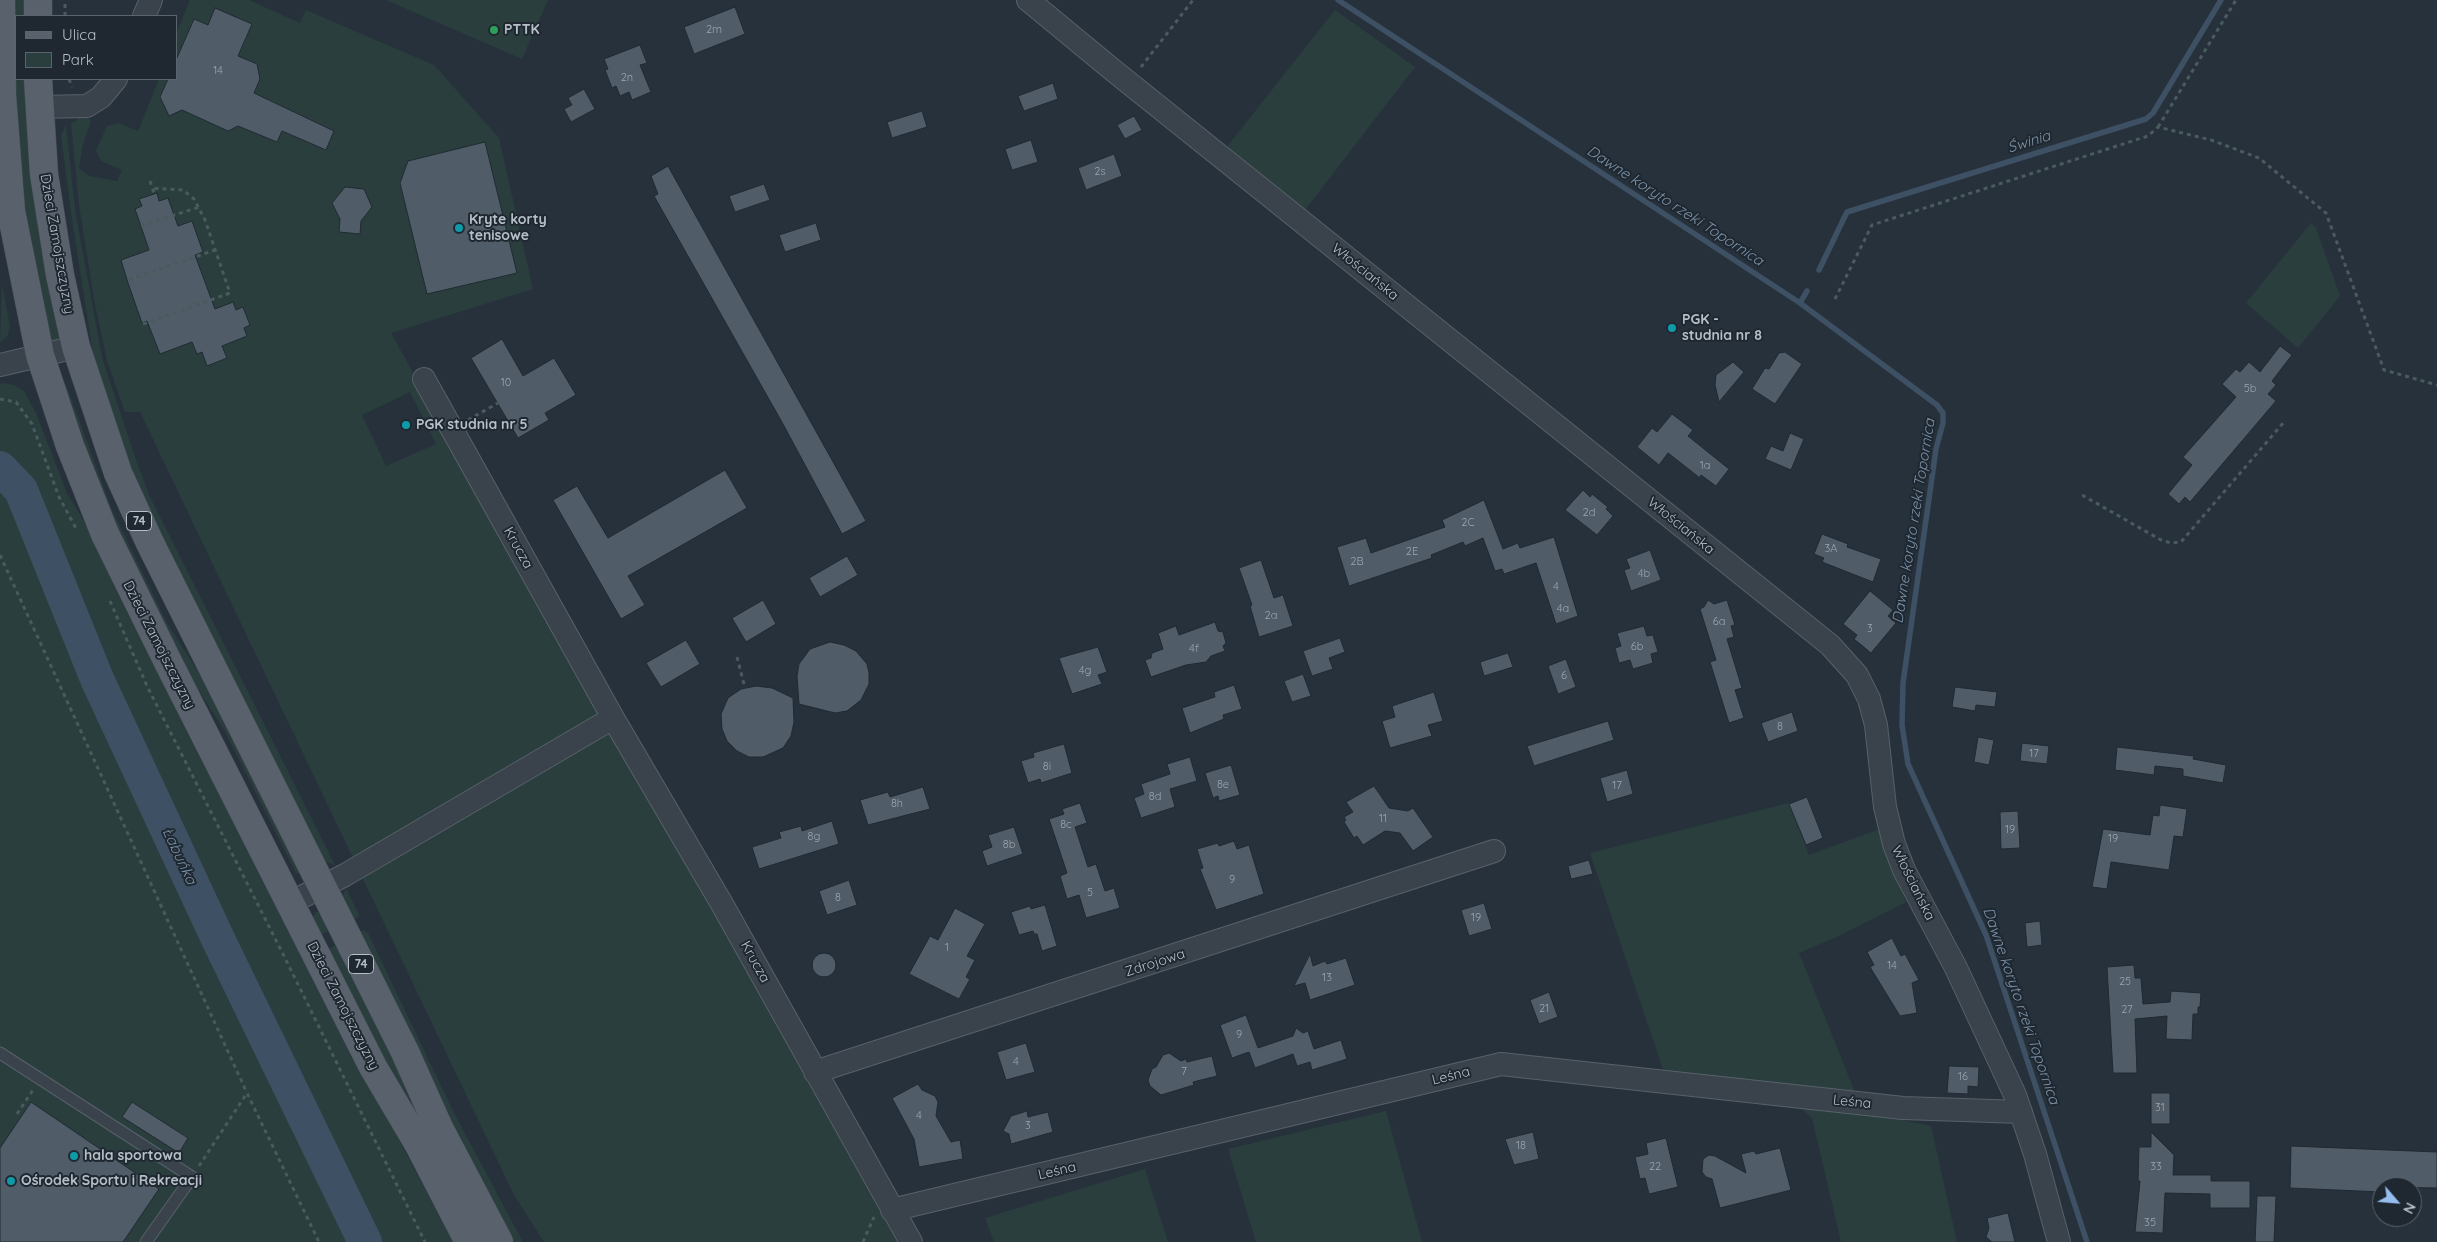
<!DOCTYPE html>
<html>
<head>
<meta charset="utf-8">
<style>
  body { margin:0 }
  #map { position:relative; width:2437px; height:1242px; overflow:hidden; background:#27313c; font-family:Quicksand,sans-serif }
  canvas { display:block }
  .legend { position:absolute; left:15px; top:15px; width:162px; height:65px; box-sizing:border-box; background:#1f2831; border:1px solid #5b646d; margin:0; padding:6px 9px; list-style:none; font-size:15px; color:#b6bec7 }
  .legend li { display:flex; align-items:center; gap:10px; height:25px }
  .legend b { width:25px; border:1px solid #5b646d }
  .north { position:absolute; left:2372px; top:1177px; width:50px; height:50px; box-sizing:border-box; background:#1f2831; border:1px solid #5b646d; border-radius:50%; rotate:117deg; font-size:14px; font-weight:700; line-height:20px; text-align:center; color:#b6bec7 }
  .north::after { content:''; display:block; margin:auto; width:18px; height:22px; background:#95beee; clip-path:polygon(50% 0,100% 100%,50% 72%,0 100%) }
</style>
</head>
<body>
<div id="map">
<canvas width="2437" height="1242"></canvas>
<ul class="legend">
<li><b style="height:6px;background:#59626c"></b>Ulica</li>
<li><b style="height:14px;background:#2a3e3e"></b>Park</li>
</ul>
<div class="north">N</div>
</div>
<script>
const ctx = document.querySelector('canvas').getContext('2d');
ctx.lineJoin = 'round';
function fill(path, color) { ctx.fillStyle = color; ctx.fill(path, 'evenodd'); }
const shape = rows => new Path2D(rows.map(r => 'M' + r).join(''));
function trace(path, color, width, dash) { ctx.strokeStyle = color; ctx.lineWidth = width; ctx.lineCap = dash ? 'butt' : 'round'; ctx.setLineDash(dash || []); ctx.stroke(path); }
function drawText(font, color, halo, rows, align = 'center') {
  ctx.font = font + ' Quicksand,sans-serif'; ctx.lineWidth = 4; ctx.setLineDash([]); ctx.textBaseline = 'middle'; ctx.strokeStyle = halo; ctx.fillStyle = color; for (const [text, x, y, turn = 0] of rows) {
    ctx.save(); ctx.translate(x, y); ctx.rotate((+turn || 0) * Math.PI / 180); ctx.textAlign = isNaN(turn) ? turn : align; if (halo) ctx.strokeText(text, 0, 0); ctx.fillText(text, 0, 0); ctx.restore();
  }
}
const green = shape([
  [12,0,26,0,26,16,16,16,16,28,13,28],
  [190,0,249,0,300,23,306,10,434,65,499,138,533,289,391,333,897,1242,544,1242,514,1195,140,412,125,412,107,361,94,299,79,205,71,123,77,120,78,116,87,117,91,121,83,144,79,168,89,176,117,181,122,170,101,161,96,151,107,126,119,123,138,131,159,79,176,79,176,34],
  [410,392,436,444,386,466,362,415],
  [386,0,548,0,522,59],
  [1335,10,1415,67,1305,210,1226,148],
  [12,48,16,48,16,79,28,79,62,333,58,342,49,340,18,183],
  [66,124,75,210,102,357,135,457,149,495,335,865,322,860,139,496,98,385,71,213,61,135],
  [2311,223,2316,228,2340,296,2298,348,2246,303],
  [2,284,10,326,8,335,0,343],
  [57,375,62,378,67,387,112,510,167,623,218,703,302,869,300,873,296,873,224,730,175,653,108,516],
  [2,383,14,385,24,391,36,413,67,493,100,548,180,717,304,952,335,1019,453,1242,0,1242,0,385],
  [1789,803,1809,855,1880,829,1906,902,1839,936,1799,953,1863,1112,1931,1126,1957,1242,1841,1242,1812,1118,1796,1104,1671,1093,1590,853],
  [346,888,359,915,358,917,350,921,342,898],
  [316,912,320,912,332,930,319,935,312,917],
  [363,930,368,933,454,1113,523,1242,511,1242,357,933],
  [338,943,487,1242,481,1242,326,951],
  [1386,1111,1422,1242,1256,1242,1228,1149],
  [1145,1169,1168,1242,994,1242,985,1218]
]);
const stream = shape([
  [1338,0,1800,303,1937,405,1943,413,1943,423,1936,449,1903,683,1902,725,1908,764,1986,935,2087,1242],
  [1819,270,1847,212,2146,119,2153,113,2221,0],
  [1800,303,1807,291]
]);
const river = shape([
  [0,468,21,490,97,679,218,939,365,1242]
]);
const building = shape([
  [735,7,745,34,694,54,684,27,735,7],
  [215,8,252,24,238,56,257,64,260,79,254,93,334,131,326,150,282,131,277,142,238,126,228,131,182,110,169,116,160,97,168,79,176,79,176,60,194,19,208,25,215,8],
  [640,45,647,63,640,65,651,92,632,100,629,92,620,96,616,86,612,88,605,70,608,69,604,59,640,45],
  [1053,83,1058,99,1024,111,1018,96,1053,83],
  [584,89,595,109,571,122,564,109,572,105,568,98,584,89],
  [922,111,927,127,892,138,887,122,922,111],
  [1134,116,1142,130,1125,139,1117,125,1134,116],
  [1031,140,1038,162,1012,170,1005,149,1031,140],
  [485,142,517,273,427,294,400,183,408,161,485,142],
  [1114,154,1122,176,1086,190,1078,168,1114,154],
  [668,166,866,521,842,534,783,424,654,196,658,194,651,176,668,166],
  [764,184,770,200,735,212,729,196,764,184],
  [345,187,364,189,372,207,361,221,360,234,339,232,340,219,332,203,345,187],
  [157,193,159,201,168,198,178,226,192,221,203,252,195,255,215,309,233,302,236,310,243,307,250,325,244,328,247,336,222,346,227,358,207,366,202,352,197,354,192,342,160,354,147,321,142,323,128,283,121,260,149,250,135,209,142,206,139,199,157,193],
  [816,223,821,240,785,252,779,235,816,223],
  [502,339,523,376,554,358,576,395,545,413,549,420,518,438,471,358,502,339],
  [2280,346,2292,355,2272,381,2276,385,2268,394,2276,401,2190,502,2185,497,2179,504,2168,494,2192,465,2183,457,2236,397,2222,384,2236,369,2240,372,2249,362,2260,372,2280,346],
  [1785,352,1802,364,1775,404,1752,389,1765,368,1769,369,1779,353,1785,352],
  [1733,362,1744,372,1719,402,1715,385,1716,375,1733,362],
  [1672,414,1693,430,1688,436,1729,469,1716,486,1701,475,1700,478,1668,453,1659,465,1637,447,1652,428,1657,432,1672,414],
  [1790,433,1804,439,1791,470,1765,459,1771,446,1783,451,1790,433],
  [725,470,747,508,628,576,645,605,621,619,553,500,577,486,608,538,725,470],
  [1583,490,1590,497,1592,494,1608,507,1606,509,1613,516,1597,535,1565,510,1583,490],
  [1484,500,1503,549,1518,543,1520,548,1554,537,1578,616,1556,624,1536,563,1504,574,1502,569,1495,571,1483,538,1465,546,1463,542,1431,555,1432,558,1349,586,1337,547,1366,538,1371,553,1445,527,1442,520,1484,500],
  [1822,534,1848,544,1847,547,1881,559,1873,582,1822,562,1824,558,1814,554,1822,534],
  [1650,550,1661,580,1631,591,1624,570,1630,568,1626,559,1650,550],
  [847,556,858,575,820,597,809,578,847,556],
  [1261,560,1274,598,1283,595,1293,626,1259,637,1250,606,1252,605,1239,568,1261,560],
  [1870,591,1893,610,1888,616,1896,623,1871,653,1854,639,1857,635,1843,624,1870,591],
  [763,600,776,624,746,642,732,618,763,600],
  [1708,600,1714,604,1727,600,1735,625,1731,626,1734,637,1727,639,1742,688,1735,690,1744,718,1729,723,1710,662,1716,660,1700,609,1704,607,1708,600],
  [1215,622,1218,631,1223,632,1226,643,1223,646,1225,651,1211,656,1206,662,1186,665,1151,677,1145,660,1151,658,1152,653,1163,649,1158,633,1176,626,1179,635,1215,622],
  [1644,626,1647,636,1653,635,1658,652,1651,654,1653,663,1633,669,1630,660,1619,663,1615,648,1621,646,1617,633,1644,626],
  [1340,638,1345,652,1329,658,1333,669,1312,676,1303,651,1340,638],
  [686,640,700,664,661,687,646,663,686,640],
  [830,642,844,645,856,651,867,664,869,673,869,684,861,700,847,711,835,713,799,704,797,676,799,664,810,649,830,642],
  [1098,647,1107,672,1098,675,1102,684,1072,694,1059,658,1098,647],
  [1508,653,1513,667,1484,676,1480,662,1508,653],
  [1566,659,1576,687,1558,694,1548,666,1566,659],
  [1303,674,1311,696,1292,702,1284,681,1303,674],
  [1234,685,1242,709,1223,715,1224,719,1190,733,1182,708,1215,697,1214,692,1234,685],
  [756,686,772,688,793,698,794,722,791,736,783,748,763,757,749,757,737,751,727,741,722,729,721,714,728,698,741,689,756,686],
  [1955,687,1997,692,1995,707,1976,705,1975,711,1952,707,1955,687],
  [1434,692,1443,721,1428,725,1432,736,1390,748,1382,721,1395,717,1392,706,1434,692],
  [1792,712,1798,731,1768,742,1761,723,1792,712],
  [1608,721,1614,740,1534,766,1527,746,1608,721],
  [1978,737,1994,740,1989,765,1974,762,1978,737],
  [2022,743,2049,746,2047,764,2020,761,2022,743],
  [1064,744,1072,773,1041,783,1040,779,1028,783,1021,761,1034,757,1033,753,1064,744],
  [2117,747,2194,756,2193,759,2226,765,2223,783,2183,776,2183,769,2155,766,2154,775,2115,770,2117,747],
  [1190,757,1197,781,1170,789,1175,807,1141,818,1134,798,1144,794,1141,784,1170,774,1167,764,1190,757],
  [1231,765,1240,795,1219,801,1218,796,1213,798,1205,773,1231,765],
  [1627,770,1633,794,1607,802,1600,778,1627,770],
  [1374,786,1389,808,1408,811,1413,808,1433,837,1413,851,1400,833,1385,831,1363,845,1357,836,1354,838,1344,822,1346,820,1344,817,1353,812,1346,802,1374,786],
  [923,787,930,809,868,825,860,800,888,792,890,797,923,787],
  [1807,797,1823,838,1806,845,1789,804,1807,797],
  [1080,803,1087,823,1075,827,1088,867,1096,864,1105,891,1114,888,1120,908,1086,918,1079,895,1067,899,1060,876,1067,873,1049,819,1064,814,1062,809,1080,803],
  [2160,805,2187,809,2183,837,2174,836,2169,870,2111,862,2107,889,2092,887,2103,829,2150,835,2153,815,2159,816,2160,805],
  [2018,811,2020,848,2001,849,2000,812,2018,811],
  [832,821,839,844,759,869,752,847,781,838,779,832,801,826,802,831,832,821],
  [1014,827,1023,854,987,866,982,851,992,847,988,835,1014,827],
  [1234,841,1237,849,1249,845,1264,894,1216,910,1200,869,1203,868,1197,849,1218,843,1219,846,1234,841],
  [1589,860,1593,874,1571,879,1568,866,1589,860],
  [849,880,857,905,827,915,819,891,849,880],
  [1484,903,1492,929,1469,936,1461,910,1484,903],
  [1045,905,1057,946,1042,951,1037,934,1034,934,1033,931,1019,935,1011,912,1030,906,1031,909,1045,905],
  [955,908,985,924,967,956,975,960,966,977,970,979,959,999,909,974,930,936,938,940,955,908],
  [2040,921,2042,945,2027,947,2025,923,2040,921],
  [1892,938,1901,956,1905,954,1919,980,1912,983,1917,1013,1900,1016,1870,967,1874,965,1867,952,1892,938],
  '812 965a12 12 0 1 1 24 0a12 12 0 1 1-24 0Z',
  [1310,954,1313,966,1325,961,1327,964,1346,958,1355,985,1310,1000,1305,983,1294,986,1310,954],
  [2134,965,2135,978,2141,978,2143,1004,2170,1002,2171,991,2201,993,2200,1007,2198,1007,2198,1014,2193,1014,2192,1040,2166,1039,2167,1016,2135,1019,2137,1073,2113,1073,2107,967,2134,965],
  [1549,992,1558,1017,1539,1024,1530,1000,1549,992],
  [1246,1015,1258,1048,1293,1036,1296,1028,1303,1033,1308,1031,1314,1049,1341,1040,1347,1059,1312,1070,1310,1062,1297,1066,1293,1054,1255,1068,1249,1052,1232,1058,1220,1025,1246,1015],
  [1026,1043,1035,1072,1006,1080,997,1052,1026,1043],
  [1169,1053,1181,1061,1186,1059,1187,1062,1212,1056,1217,1076,1193,1082,1194,1085,1161,1095,1150,1086,1148,1080,1152,1069,1156,1067,1163,1055,1169,1053],
  [1949,1066,1979,1067,1978,1087,1968,1086,1968,1094,1947,1093,1949,1066],
  [918,1084,922,1090,935,1096,938,1102,936,1116,951,1142,960,1140,963,1159,919,1167,914,1139,892,1098,918,1084],
  [2151,1093,2170,1093,2170,1124,2151,1124,2151,1093],
  [31,1102,159,1189,123,1242,0,1242,0,1148,31,1102],
  [132,1102,188,1138,179,1153,122,1117,132,1102],
  [1027,1111,1028,1117,1048,1112,1053,1132,1011,1144,1009,1134,1003,1131,1011,1116,1027,1111],
  [1533,1132,1539,1159,1514,1165,1505,1139,1533,1132],
  [2151,1132,2174,1155,2173,1175,2211,1175,2211,1181,2250,1181,2250,1208,2210,1208,2210,1194,2165,1193,2163,1233,2135,1232,2140,1181,2138,1181,2139,1147,2151,1147,2151,1132],
  [1666,1138,1678,1187,1649,1194,1645,1178,1640,1179,1635,1157,1648,1154,1646,1143,1666,1138],
  [2291,1146,2437,1152,2437,1188,2382,1187,2382,1192,2290,1188,2291,1146],
  [1780,1148,1791,1190,1720,1208,1712,1179,1706,1177,1702,1172,1703,1159,1709,1155,1715,1156,1746,1173,1741,1154,1754,1151,1756,1154,1780,1148],
  [2257,1196,2276,1196,2274,1242,2255,1242,2257,1196],
  [2008,1213,2015,1242,1992,1242,1986,1237,1989,1228,1987,1218,2008,1213]
]);
const path = shape([
  [65,16,65,0],
  [1141,67,1193,0],
  [69,79,72,87],
  [2158,127,2236,0],
  [150,181,154,193],
  [141,226,199,207],
  [129,280,215,250],
  [1835,299,1872,225,2148,136,2158,127,2211,140,2259,158,2326,213,2384,370,2437,385],
  [143,324,230,293,205,220,194,199,183,190,152,188],
  [0,399,16,402,32,424,59,497,77,530],
  [468,420,498,403],
  [2082,495,2161,540,2171,543,2181,542,2284,422],
  [0,555,247,1093],
  [110,601,147,686,286,960,425,1242],
  [737,657,745,688],
  [17,1114,33,1090],
  [199,1166,247,1093,319,1242],
  [863,1242,874,1217]
]);
const service = shape([
  [0,1053,192,1177,146,1242]
]);
const minor = shape([
  [1028,0,1114,71,1830,645,1857,675,1869,699,1876,725,1885,807,1894,844,1904,870,1956,968,2015,1095,2035,1154,2059,1242],
  [144,16,151,0],
  [39,107,87,106,101,97,116,79],
  [0,365,76,347],
  [424,379,613,718,722,904,911,1242],
  [290,903,345,875,613,718],
  [815,1072,1494,851],
  [892,1210,1501,1064,1903,1108,2021,1112]
]);
const primary = shape([
  [1,0,2,95,11,211,40,355,70,446,105,534,168,662,373,1067,419,1145,469,1242],
  [38,16,38,0],
  [38,79,44,174,60,275,76,347,118,473,150,543,405,1052,439,1128,499,1242]
]);
const markers = [
  [494,30,5,"#2e9e5b"],
  [459,228,5,"#0f9aa8"],
  [1672,328,5,"#0f9aa8"],
  [406,425,5,"#0f9aa8"],
  [74,1156,5,"#0f9aa8"],
  [11,1181,5,"#0f9aa8"]
];
const numberNames = [
  ["2m",714,30],
  ["14",218,71],
  ["2n",627,78],
  ["2s",1100,172],
  ["10",506,383],
  ["5b",2250,389],
  ["1a",1705,466],
  ["2d",1589,513],
  ["2C",1468,523],
  ["3A",1831,549],
  ["2E",1412,552],
  ["2B",1357,562],
  ["4b",1644,574],
  ["4",1556,587],
  ["4a",1563,609],
  ["2a",1271,616],
  ["6a",1719,622],
  ["3",1870,629],
  ["6b",1637,647],
  ["4f",1194,649],
  ["4g",1085,671],
  ["6",1564,676],
  ["8",1780,727],
  ["17",2034,754],
  ["8i",1047,767],
  ["8e",1223,785],
  ["17",1617,786],
  ["8d",1155,797],
  ["8h",897,804],
  ["11",1383,819],
  ["8c",1066,825],
  ["19",2010,830],
  ["8g",814,837],
  ["19",2113,839],
  ["8b",1009,845],
  ["9",1232,880],
  ["5",1090,893],
  ["8",838,898],
  ["19",1476,918],
  ["1",947,948],
  ["14",1892,966],
  ["13",1327,978],
  ["25",2125,982],
  ["21",1544,1009],
  ["27",2127,1010],
  ["9",1239,1035],
  ["4",1016,1062],
  ["7",1184,1072],
  ["16",1963,1077],
  ["31",2160,1108],
  ["4",919,1116],
  ["3",1028,1126],
  ["18",1521,1146],
  ["22",1655,1167],
  ["33",2156,1167],
  ["35",2150,1223]
];
const shields = [
  [139,521,25],
  [361,964,25]
];
const shieldNames = [
  ["74",139,521],
  ["74",361,964]
];
const poiNames = [
  ["PTTK",504,30],
  ["Kryte korty",469,220],
  ["tenisowe",469,236],
  ["PGK -",1682,320],
  ["studnia nr 8",1682,336],
  ["PGK studnia nr 5",416,425],
  ["hala sportowa",84,1156],
  ["Ośrodek Sportu i Rekreacji",21,1181]
];
const streetNames = [
  ["Dzieci Zamojszczyzny",57,244,80],
  ["Włościańska",1365,272,39],
  ["Włościańska",1681,526,39],
  ["Krucza",518,548,61],
  ["Dzieci Zamojszczyzny",159,645,63],
  ["Włościańska",1913,883,64],
  ["Krucza",755,962,61],
  ["Zdrojowa",1155,963,-18],
  ["Dzieci Zamojszczyzny",343,1006,63],
  ["Leśna",1451,1076,-14],
  ["Leśna",1852,1102,6],
  ["Leśna",1057,1171,-13]
];
const waterNames = [
  ["Świnia",2029,142,-17],
  ["Dawne koryto rzeki Topornica",1675,206,33],
  ["Dawne koryto rzeki Topornica",1914,521,-81],
  ["Łabuńka",179,856,65],
  ["Dawne koryto rzeki Topornica",2021,1006,71]
];
fill(green, '#2a3e3e');
trace(stream, '#3e5063', 5.5);
trace(river, '#3e5063', 34);
fill(building, '#505c67');
trace(building, '#212a33', 1);
trace(service, '#58616a', 13);
trace(minor, '#58616a', 24);
trace(primary, '#434c55', 29);
trace(path, '#495b5c', 3, [4, 4]);
trace(service, '#3a434c', 11);
trace(minor, '#3a434c', 22);
trace(primary, '#59626c', 28);
for (const [x, y, r, color] of markers) { const dot = new Path2D(); dot.arc(x, y, r, 0, 2 * Math.PI); ctx.fillStyle = color; ctx.fill(dot); trace(dot, '#1f2831', 2); }
drawText('11px', '#9ca6af', null, numberNames);
for (const [x, y, w] of shields) { const box = new Path2D(); box.roundRect(x - w / 2, y - 9.5, w, 19, 4); ctx.fillStyle = '#1f2831'; ctx.fill(box); trace(box, '#b6bec7', 1); }
drawText('bold 12px', '#b6bec7', null, shieldNames);
drawText('bold 14px', '#b6bec7', '#1f2831', poiNames, 'left');
drawText('14px', '#b6bec7', '#1f2831', streetNames);
drawText('italic 15px', '#7a91a8', '#1f2831', waterNames);
</script>
</body>
</html>
